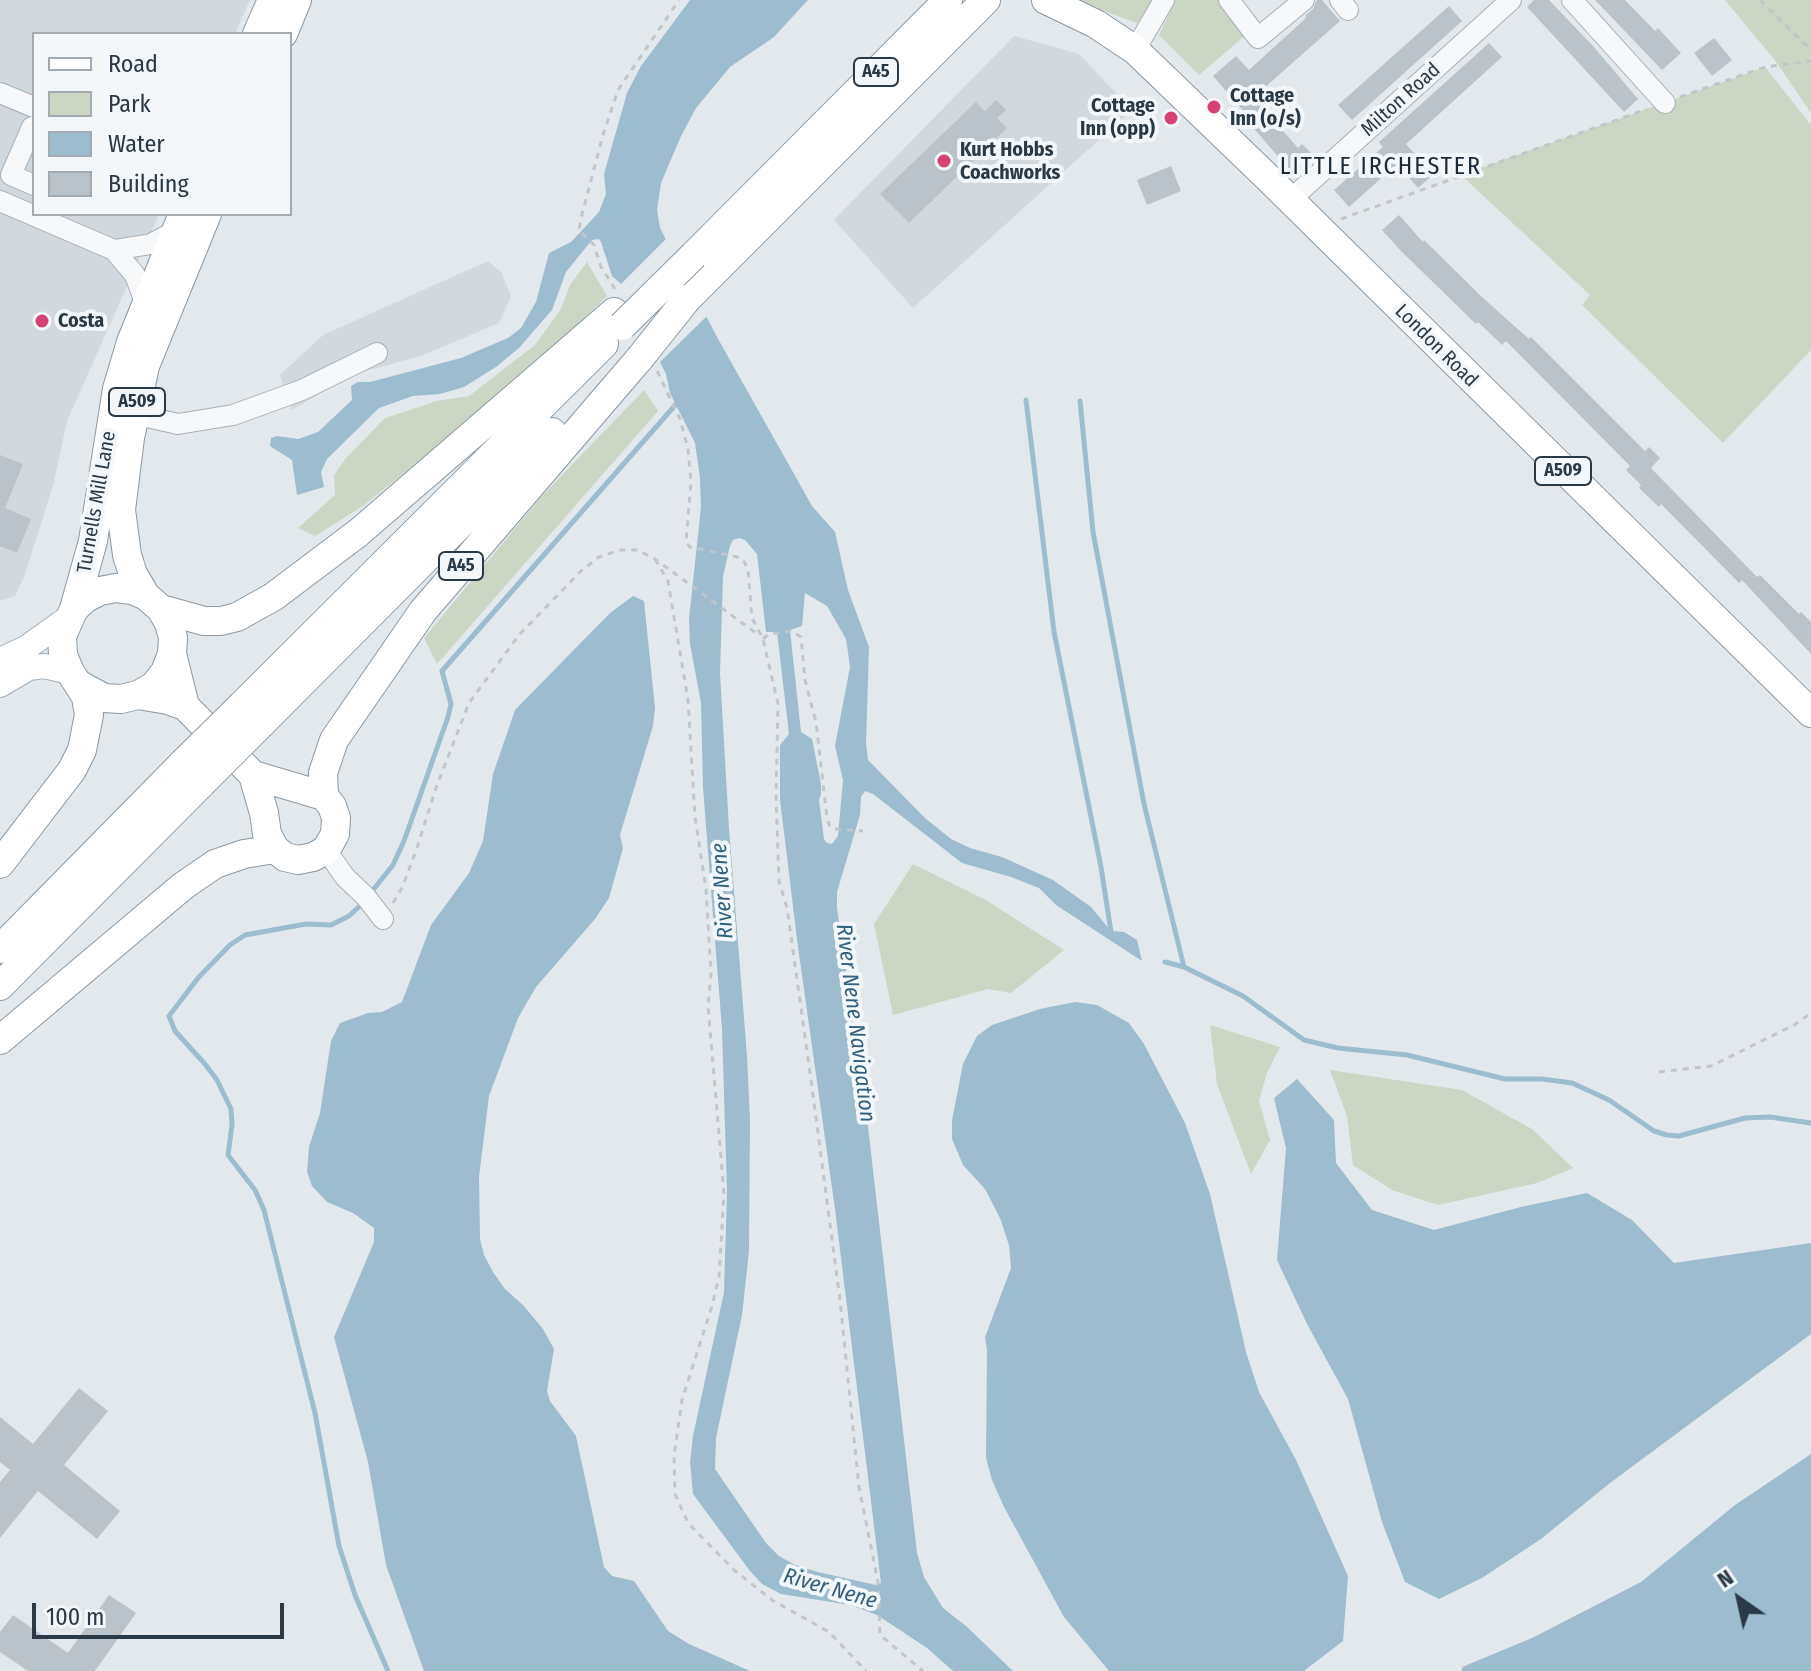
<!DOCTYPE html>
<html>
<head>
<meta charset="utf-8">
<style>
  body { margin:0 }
  #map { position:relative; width:1811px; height:1671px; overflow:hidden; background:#e3e8ec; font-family:"Fira Sans Condensed",sans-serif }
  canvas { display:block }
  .legend { position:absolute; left:32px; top:32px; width:260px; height:184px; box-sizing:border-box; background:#f3f7f9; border:2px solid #a3abb1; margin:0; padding:10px 14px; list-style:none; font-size:24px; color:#2a3946 }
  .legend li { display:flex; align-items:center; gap:16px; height:40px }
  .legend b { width:40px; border:2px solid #a3abb1 }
  .north { position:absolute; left:1699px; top:1559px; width:80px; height:80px; -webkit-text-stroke:6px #f3f7f9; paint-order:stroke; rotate:326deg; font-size:22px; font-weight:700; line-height:32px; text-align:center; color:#2a3946 }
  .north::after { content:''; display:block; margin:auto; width:28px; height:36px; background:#2a3946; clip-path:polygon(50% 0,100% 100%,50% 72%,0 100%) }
  .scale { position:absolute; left:32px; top:1603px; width:252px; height:36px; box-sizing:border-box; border:4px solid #2a3946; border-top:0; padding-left:10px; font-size:24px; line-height:28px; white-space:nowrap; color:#2a3946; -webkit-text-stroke:6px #f3f7f9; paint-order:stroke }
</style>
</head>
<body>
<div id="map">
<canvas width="1811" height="1671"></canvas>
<ul class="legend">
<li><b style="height:10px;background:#fff"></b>Road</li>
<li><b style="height:22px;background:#ccd6c4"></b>Park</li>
<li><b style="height:22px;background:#9dbdce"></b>Water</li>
<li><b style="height:22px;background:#bac3ca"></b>Building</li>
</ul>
<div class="north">N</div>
<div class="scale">100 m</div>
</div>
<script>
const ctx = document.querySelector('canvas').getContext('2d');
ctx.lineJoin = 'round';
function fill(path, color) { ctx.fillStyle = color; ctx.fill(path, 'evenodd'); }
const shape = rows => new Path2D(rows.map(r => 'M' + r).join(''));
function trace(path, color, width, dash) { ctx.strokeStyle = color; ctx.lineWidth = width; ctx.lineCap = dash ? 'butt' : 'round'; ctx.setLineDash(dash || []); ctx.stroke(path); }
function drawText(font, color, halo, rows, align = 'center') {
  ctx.font = font + ' "Fira Sans Condensed",sans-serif'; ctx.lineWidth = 8; ctx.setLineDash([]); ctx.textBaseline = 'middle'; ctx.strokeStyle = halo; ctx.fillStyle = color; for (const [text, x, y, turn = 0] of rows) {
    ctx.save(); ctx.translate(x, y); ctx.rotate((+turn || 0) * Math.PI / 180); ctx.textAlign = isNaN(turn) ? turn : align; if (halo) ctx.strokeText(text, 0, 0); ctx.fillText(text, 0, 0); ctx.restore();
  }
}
const built = shape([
  [0,0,250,0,235,34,34,34,34,214,159,214,67,421,53,486,24,577,15,596,0,601],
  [1014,36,1079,54,1132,110,913,308,834,220],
  [488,261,501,272,511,296,499,323,421,356,351,375,292,410,280,375,323,335]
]);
const green = shape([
  [1075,0,1152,0,1150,8,1137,23],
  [1175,0,1219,0,1249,32,1199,75,1159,35],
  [1725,0,1811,0,1811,113,1774,59],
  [1765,67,1811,125,1811,350,1723,443,1582,305,1590,295,1461,175],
  [587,262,607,296,554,348,472,419,363,506,315,536,298,528,335,495,334,475,346,458,385,418,437,401,469,396,535,345,561,309,570,285],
  [644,390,658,411,437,664,424,638,541,497],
  [913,864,986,900,1064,950,1011,993,988,989,893,1015,874,924],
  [1210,1025,1280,1047,1267,1073,1259,1101,1270,1140,1251,1174,1217,1084],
  [1330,1070,1462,1090,1532,1129,1573,1168,1537,1183,1438,1205,1392,1190,1353,1165,1347,1116]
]);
const water = shape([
  [690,0,808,0,774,37,730,67,696,108,681,136,661,183,657,210,660,228,717,337,812,506,835,532,848,590,869,647,866,743,868,760,925,818,951,839,970,848,1002,857,1053,880,1091,907,1111,931,1124,932,1137,940,1142,961,1056,905,1039,888,1011,877,962,863,873,794,865,791,861,797,860,815,837,892,837,908,866,1109,917,1553,924,1577,943,1608,966,1626,1013,1671,953,1671,927,1648,877,1615,850,1605,781,1594,762,1584,750,1571,693,1494,690,1462,693,1436,724,1292,727,1192,722,1029,703,788,701,703,690,644,689,619,701,507,700,478,695,443,670,393,666,374,621,284,612,276,601,242,599,239,592,240,566,272,552,310,519,348,496,367,464,387,440,394,413,396,379,408,327,459,321,472,324,487,297,495,292,460,270,446,271,438,277,436,298,439,318,432,352,400,351,386,358,382,370,382,461,358,508,338,521,328,536,302,549,253,571,242,599,212,606,194,604,174,627,93,641,66],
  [739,538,745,540,757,554,766,632,777,632,789,734,780,745,780,800,798,947,835,1209,881,1583,876,1585,818,1572,795,1565,779,1556,766,1543,715,1469,716,1438,742,1315,749,1251,750,1120,747,1056,729,828,720,673,723,576,730,546,733,540],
  [805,593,827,606,846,639,850,667,835,746,843,780,838,836,832,844,827,843,824,839,819,800,821,795,821,784,812,739,801,732,790,630,802,626],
  [633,596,644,601,655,708,653,726,620,835,623,848,609,898,595,919,536,987,518,1018,489,1096,479,1177,480,1239,484,1255,493,1272,505,1289,523,1305,543,1329,554,1349,547,1391,550,1401,576,1436,604,1567,612,1576,634,1581,668,1631,689,1644,750,1671,424,1671,386,1565,368,1462,334,1337,374,1242,374,1228,353,1213,327,1202,312,1186,307,1172,309,1147,320,1113,331,1041,340,1023,368,1013,382,1012,402,1002,431,925,469,873,483,841,493,774,515,710,610,613],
  [1075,1002,1097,1005,1129,1023,1144,1044,1185,1123,1210,1194,1246,1352,1259,1392,1296,1460,1348,1576,1343,1641,1304,1671,1109,1671,1064,1617,1004,1507,992,1480,986,1458,987,1350,985,1337,1011,1268,1009,1245,1000,1218,985,1189,963,1165,952,1139,952,1120,963,1064,977,1036,992,1025,1040,1009],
  [1297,1079,1334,1120,1336,1163,1372,1210,1434,1230,1521,1207,1587,1193,1632,1220,1674,1263,1811,1243,1811,1334,1610,1483,1541,1539,1482,1578,1439,1599,1405,1582,1382,1522,1348,1399,1307,1324,1277,1260,1286,1148,1274,1098],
  [1811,1454,1811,1671,1462,1671,1462,1667,1532,1638,1641,1582,1735,1505]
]);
const pier = shape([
  [670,235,709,314,657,365,618,287]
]);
const stream = shape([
  [1026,400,1054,632,1101,867,1111,932],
  [1080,401,1093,532,1144,804,1184,967],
  [369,895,393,865,404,841,448,717,451,704,442,671,678,402],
  [363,903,349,916,331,925,306,924,245,935,230,945,198,978,169,1016,175,1031,205,1064,217,1080,231,1109,232,1125,228,1155,255,1190,264,1210,315,1413,339,1546,355,1595,388,1671],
  [1165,962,1184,967,1243,996,1304,1040,1338,1048,1407,1055,1505,1079,1542,1079,1572,1083,1609,1100,1654,1131,1667,1135,1679,1136,1745,1118,1770,1117,1811,1123]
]);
const building = shape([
  [1317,0,1322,0,1340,21,1264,88,1275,100,1264,109,1298,148,1302,144,1314,156,1294,175,1250,124,1253,122,1213,76,1236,56,1249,70,1306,18,1305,16,1313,9],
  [1534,0,1549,0,1593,46,1638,99,1624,112,1527,7],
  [1595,0,1625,0,1655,31,1658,28,1681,53,1662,70],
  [1449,6,1462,21,1352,120,1338,105],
  [1714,38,1732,60,1712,76,1694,53],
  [1489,43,1502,57,1406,144,1433,175,1418,188,1397,164,1349,207,1334,190,1383,147,1379,142],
  [996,100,1006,110,997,118,1007,128,909,223,880,194,976,102,985,111],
  [1171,166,1181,191,1147,205,1137,180],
  [1399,215,1423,242,1424,240,1483,298,1529,339,1531,337,1645,451,1649,447,1660,458,1651,468,1757,577,1760,575,1799,614,1801,612,1811,622,1811,654,1742,580,1739,583,1661,504,1659,507,1639,488,1641,485,1626,470,1630,466,1506,341,1502,345,1478,322,1476,324,1401,251,1382,230],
  [0,455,23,464,5,508,31,519,17,553,0,546],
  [79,1388,108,1411,64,1465,120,1511,97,1539,38,1491,0,1538,0,1482,10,1470,0,1462,0,1417,33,1444],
  [109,1595,136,1613,95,1671,28,1671,0,1652,0,1632,13,1615,68,1653]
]);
const path = shape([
  [1760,0,1811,50],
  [1680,97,1765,67,1811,61],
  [1341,219,1647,109],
  [615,289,601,267,594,245,579,230,581,218,603,135,618,90,679,0],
  [657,371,680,419,688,449,691,482,686,542,690,547,742,558,748,569,752,618,763,639,778,704,776,797,779,881,787,908,811,1080,840,1300,859,1487,878,1582,880,1635,923,1671],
  [655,559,668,581,688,700,695,817,706,889,711,974,708,1006,724,1193,719,1277,712,1306,682,1400,674,1456,675,1494,688,1523,734,1570,772,1600,829,1632,866,1671],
  [763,639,769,634,791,631,801,637,805,680,816,722,827,818,830,827,834,829,863,831],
  [393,903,402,888,416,851,437,785,469,703,519,635,581,571,599,557,620,550,637,550,655,559,760,636],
  [1659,1072,1711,1066,1794,1025,1811,1013]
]);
const minor = shape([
  [1229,0,1258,38,1304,0],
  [1340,0,1348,10],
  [1572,0,1665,103],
  [1135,50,1164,0],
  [0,93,34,107],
  [32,127,11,175,34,185],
  [1290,200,1511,0],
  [0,201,114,250,135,275,146,305],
  [114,250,151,244,177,230],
  [134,414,178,424,233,415,302,390,377,353],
  [326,850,345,877,366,897,383,919]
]);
const major = shape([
  [0,660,26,648,68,618],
  [0,685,29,668,44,666,70,672]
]);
const highway = shape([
  [1046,0,1096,24,1135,50,1265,175,1811,713],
  [257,34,272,0],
  [283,34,297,0],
  [694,255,948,0],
  [687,299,986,0],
  [146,596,133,574,127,555,121,510,130,438,145,366,207,214],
  [74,609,93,541,117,389,131,342,183,214],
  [161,609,204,621,221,621,237,617,273,597,358,533,614,312],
  [172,654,165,672,154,686,138,695,121,699,104,698,78,684,70,672,63,655,62,636,74,609,86,598,100,591,116,588,132,590,146,596,161,609,169,623,173,638,172,654,185,706],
  [138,695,168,700,185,706,253,775,264,813,267,834,275,849,285,857,298,860,313,857,326,850,335,834,336,818,332,806,324,796,253,775],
  [242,705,604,344],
  [261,724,552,432],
  [324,796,323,773,334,740,423,611,640,358],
  [0,864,72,770,82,750,89,715,86,697,78,684],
  [0,949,183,763],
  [0,986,202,783],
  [0,1040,183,886,215,864,244,854,275,849]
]);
const highwayBridge = shape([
  [622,326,694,255],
  [640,358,687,299],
  [183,763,242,705],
  [202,783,261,724]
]);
const markers = [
  [1214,107,8,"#d74274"],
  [1171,118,8,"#d74274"],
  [944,161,8,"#d74274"],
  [42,321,8,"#d74274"]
];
const shields = [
  [876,72,44],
  [137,402,56],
  [1563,471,56],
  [461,566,44]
];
const shieldNames = [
  ["A45",876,72],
  ["A509",137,402],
  ["A509",1563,471],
  ["A45",461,566]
];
const poiNames = [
  ["Cottage",1230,96],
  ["Inn (o/s)",1230,119],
  ["Cottage",1155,106,"right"],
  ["Inn (opp)",1155,129,"right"],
  ["Kurt Hobbs",960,150],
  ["Coachworks",960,173],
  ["Costa",58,321]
];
const streetNames = [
  ["Milton Road",1401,100,-42],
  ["London Road",1436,346,45],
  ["Turnells Mill Lane",97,502,-80]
];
const waterNames = [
  ["River Nene",723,891,-94],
  ["River Nene Navigation",855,1023,83],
  ["River Nene",830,1589,16]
];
const quarterNames = [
  ["LITTLE IRCHESTER",1381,167]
];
fill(built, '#d1d8de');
fill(green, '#ccd6c4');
fill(water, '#9dbdce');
fill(pier, '#e3e8ec');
trace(stream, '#9dbdce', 5);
fill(building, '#bac3ca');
trace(minor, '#a8b0b7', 22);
trace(major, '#a2afb9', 26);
trace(highway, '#8a99a4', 30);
trace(path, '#c1c6cb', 3, [6, 6]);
trace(minor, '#f6f8fa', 20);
trace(major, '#fff', 24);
trace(highway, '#fff', 28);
trace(highwayBridge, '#8a99a4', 30, []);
trace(highwayBridge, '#fff', 28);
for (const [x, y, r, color] of markers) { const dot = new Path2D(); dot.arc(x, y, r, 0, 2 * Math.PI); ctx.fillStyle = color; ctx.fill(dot); trace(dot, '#f3f7f9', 3); }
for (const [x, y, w] of shields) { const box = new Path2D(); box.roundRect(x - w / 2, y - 14, w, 28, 6); ctx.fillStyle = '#f3f7f9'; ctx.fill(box); trace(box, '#2a3946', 2); }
drawText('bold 18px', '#2a3946', null, shieldNames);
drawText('bold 20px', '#2a3946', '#f3f7f9', poiNames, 'left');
drawText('20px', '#2a3946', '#f3f7f9', streetNames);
drawText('italic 22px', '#31607d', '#f3f7f9', waterNames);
ctx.letterSpacing = '2px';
drawText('24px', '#1c2a37', '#f3f7f9', quarterNames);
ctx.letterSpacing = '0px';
</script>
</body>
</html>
